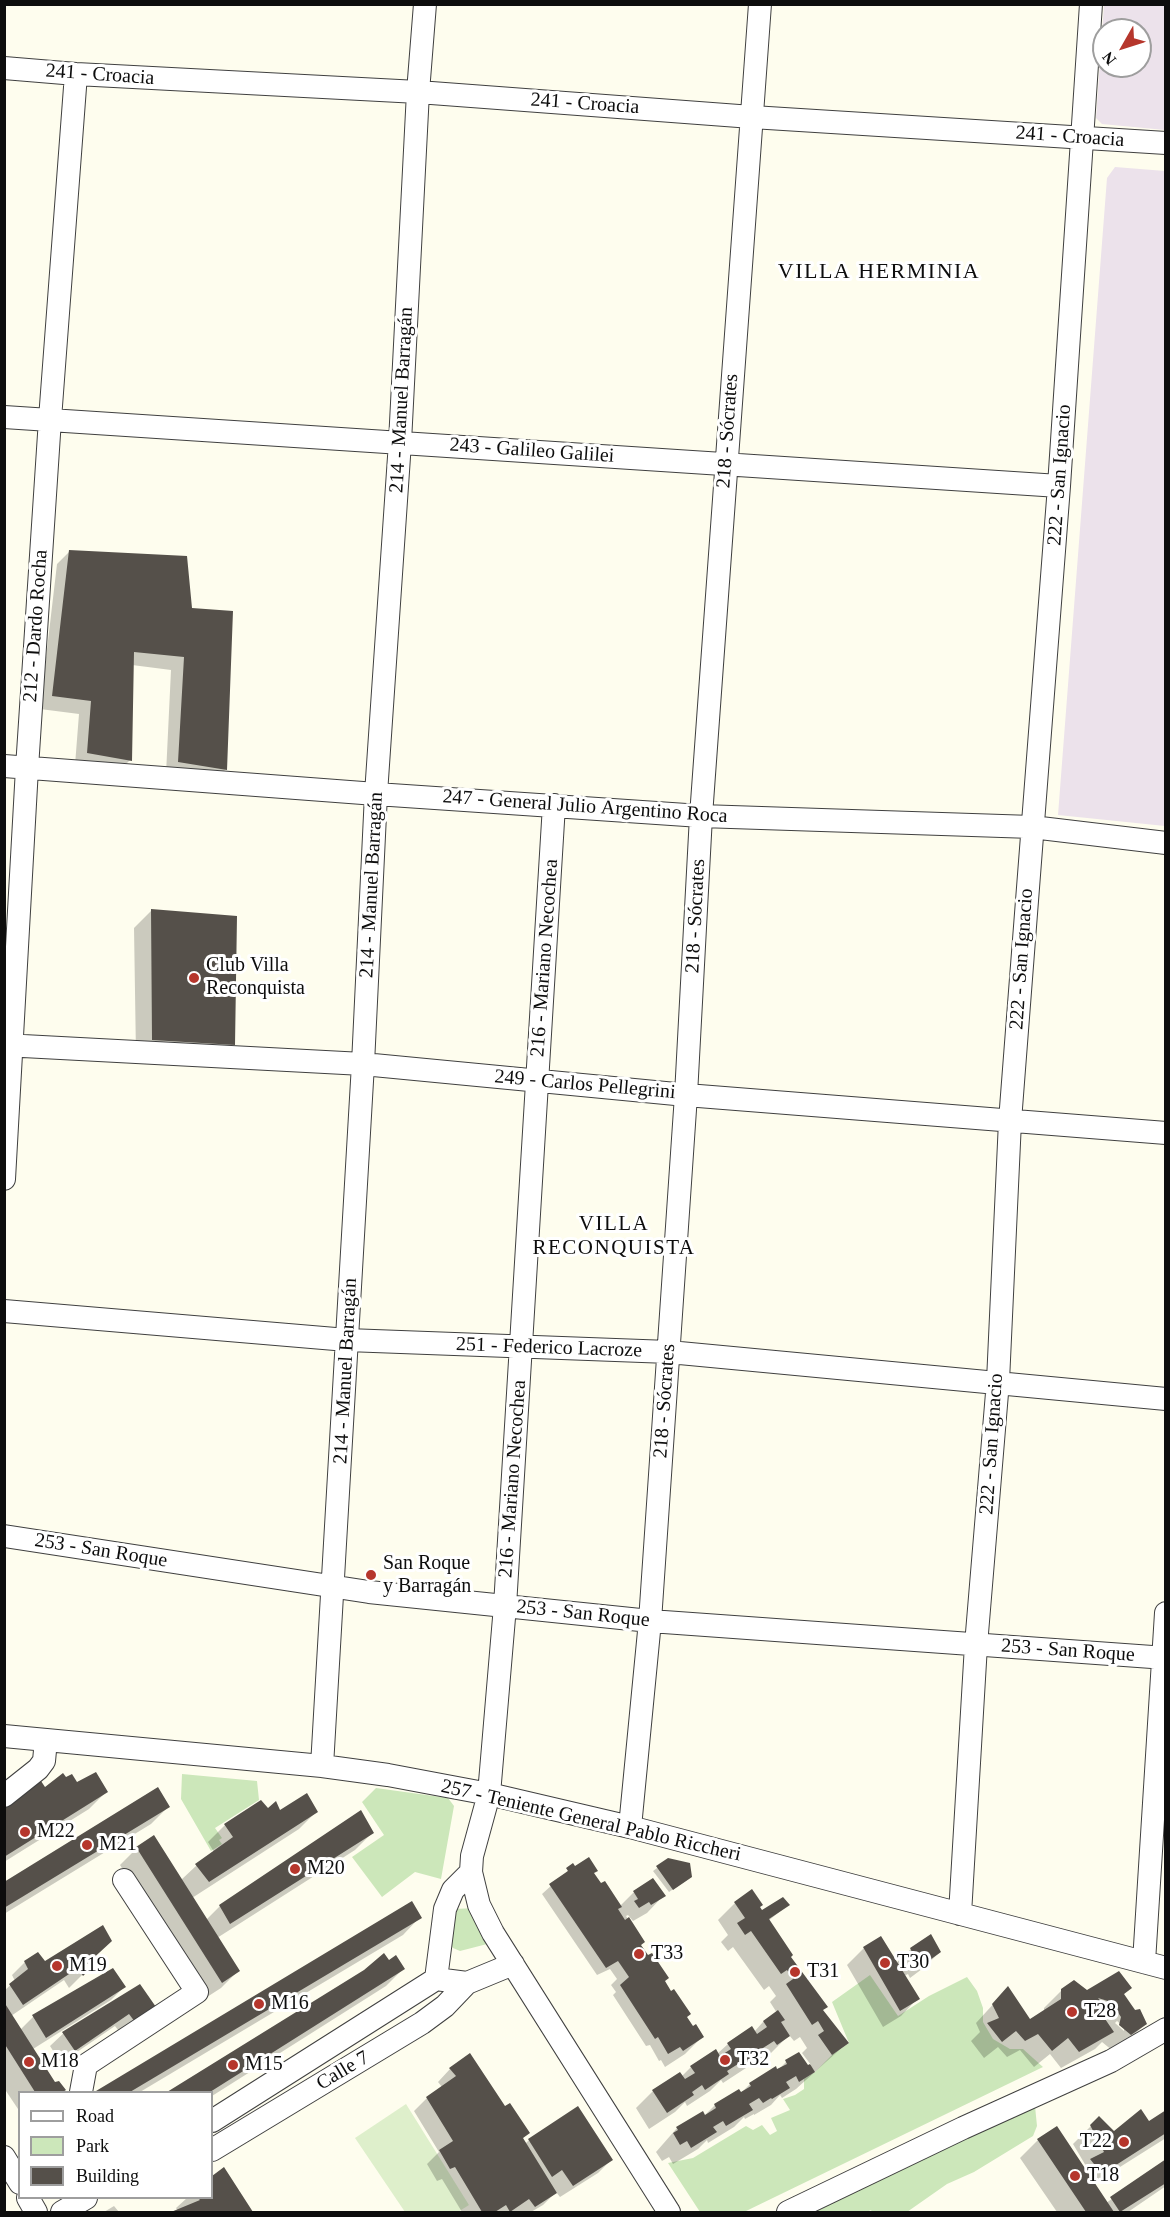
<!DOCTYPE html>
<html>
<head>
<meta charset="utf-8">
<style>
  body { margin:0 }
  #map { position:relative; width:1170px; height:2217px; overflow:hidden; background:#fefdee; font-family:"Times New Roman",serif }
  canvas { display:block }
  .frame { position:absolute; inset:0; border:6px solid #0d0d0d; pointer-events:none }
  .legend { position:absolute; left:18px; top:2091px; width:195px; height:108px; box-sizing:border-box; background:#fff; border:2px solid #9e9e9e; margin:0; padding:8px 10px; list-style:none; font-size:18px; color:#0d0d0d }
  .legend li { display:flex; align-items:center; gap:12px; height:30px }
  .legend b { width:30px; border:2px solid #9e9e9e }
  .north { position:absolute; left:1092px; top:18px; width:60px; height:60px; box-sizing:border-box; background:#fff; border:2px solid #9e9e9e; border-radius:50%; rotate:231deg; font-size:16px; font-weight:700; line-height:24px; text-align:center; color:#0d0d0d }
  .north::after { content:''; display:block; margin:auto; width:21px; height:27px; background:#b6362c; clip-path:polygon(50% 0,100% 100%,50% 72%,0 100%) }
</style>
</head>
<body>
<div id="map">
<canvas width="1170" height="2217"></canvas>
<div class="frame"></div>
<ul class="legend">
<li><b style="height:8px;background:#fff"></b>Road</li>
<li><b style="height:16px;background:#cce7ba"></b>Park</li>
<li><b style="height:16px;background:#55504a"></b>Building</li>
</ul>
<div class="north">N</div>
</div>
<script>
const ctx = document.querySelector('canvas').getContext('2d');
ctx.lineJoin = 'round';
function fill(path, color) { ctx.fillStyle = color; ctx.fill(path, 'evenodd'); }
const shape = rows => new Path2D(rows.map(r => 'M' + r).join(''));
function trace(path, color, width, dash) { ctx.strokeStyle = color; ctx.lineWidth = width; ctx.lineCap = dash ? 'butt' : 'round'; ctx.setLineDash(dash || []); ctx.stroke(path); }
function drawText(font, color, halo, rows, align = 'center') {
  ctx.font = font + ' "Times New Roman",serif'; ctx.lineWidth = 6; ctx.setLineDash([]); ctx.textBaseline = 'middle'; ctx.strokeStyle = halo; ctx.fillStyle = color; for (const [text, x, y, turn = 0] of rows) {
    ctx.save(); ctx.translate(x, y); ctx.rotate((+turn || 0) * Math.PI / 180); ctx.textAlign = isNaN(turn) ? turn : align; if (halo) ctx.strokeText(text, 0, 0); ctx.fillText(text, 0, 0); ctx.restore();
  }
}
const industrial = shape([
  [1104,5,1165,5,1165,130,1102,124,1096,118],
  [1104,30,1140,30,1140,66,1104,66],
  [1115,167,1165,171,1165,826,1058,815,1107,178]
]);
const green = shape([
  [182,1774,257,1781,259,1800,215,1828,222,1838,219,1840,222,1844,211,1851,181,1799],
  [376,1788,448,1798,454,1806,441,1879,415,1872,382,1897,352,1857,384,1835,362,1802],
  [478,1908,491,1943,460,1951,453,1948,450,1944,453,1909],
  [870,1975,898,2016,929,1996,967,1977,977,1991,983,2008,983,2022,993,2039,1010,2049,1023,2049,1043,2067,744,2212,700,2212,668,2163,693,2158,746,2126,753,2130,762,2125,770,2135,777,2131,771,2118,790,2110,783,2099,795,2095,804,2089,804,2079,815,2072,832,2055,849,2043,832,2002],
  [1035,2106,1037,2126,1033,2136,974,2172,947,2184,907,2212,872,2212,871,2210,867,2212,808,2212]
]);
const pitch = shape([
  [406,2104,469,2205,458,2212,405,2212,355,2138]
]);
const shadow = shape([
  [70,551,190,609,226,769,213,782,166,774,171,670,132,665,130,760,117,773,75,765,79,714,40,709,57,564],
  [151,911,233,1044,216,1062,136,1056,134,928],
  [77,1784,106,1792,89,1809,4,1862,4,1807],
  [168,1807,151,1824,4,1914,4,1884],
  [267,1811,316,1812,299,1829,192,1898,206,1920,220,1906,372,1833,355,1850,217,1938,238,1971,221,1988,204,1999,120,1865,137,1848,181,1880,196,1866,214,1852,208,1842,225,1825],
  [668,1860,687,1880,669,1892,653,1871],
  [573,1866,593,1874,620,1906,633,1893,653,1880,664,1895,647,1913,633,1921,628,1915,626,1916,643,1942,640,1946,693,2028,702,2037,685,2054,665,2067,661,2060,659,2061,650,2045,646,2046,613,1995,616,1992,611,1985,617,1979,610,1969,597,1975,542,1894],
  [412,1903,420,1917,403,1935,140,2092,97,2092],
  [735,1903,759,1907,762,1912,788,1905,768,1921,822,2010,847,2043,796,2089,782,2098,780,2095,771,2105,754,2115,754,2114,745,2119,744,2117,734,2127,708,2143,707,2140,698,2149,673,2164,669,2157,662,2161,656,2152,677,2128,704,2116,715,2105,738,2091,740,2094,750,2084,777,2071,786,2062,807,2067,811,2065,802,2053,807,2048,800,2037,794,2041,789,2035,771,2053,759,2061,757,2057,746,2068,723,2083,721,2080,710,2091,687,2106,685,2102,675,2112,649,2129,636,2108,653,2091,681,2077,691,2067,717,2054,728,2044,754,2032,763,2022,777,2013,770,2002,776,1996,769,1986,764,1990,733,1947,728,1951,721,1942,728,1935,718,1920],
  [930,1937,940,1952,922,1969,910,1978,908,1974,904,1976,918,1998,901,2016,883,2027,847,1965,864,1948,896,1963,911,1949],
  [25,1962,85,1965,86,1971,69,1988,64,1980,11,2016,20,2030,33,2017,124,1987,111,2000,33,2049,55,2084,64,2090,61,2092,20,2092,20,2112,4,2088,4,1991,15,1981,12,1975],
  [389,1962,403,1969,386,1986,212,2096,212,2092,170,2092,365,1971],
  [1008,1988,1030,2021,1044,2011,1044,2008,1062,1990,1087,1992,1130,1988,1123,1995,1146,2023,1128,2041,1113,2051,1102,2042,1095,2049,1061,2068,1050,2054,1034,2067,1020,2050,1007,2057,998,2047,984,2058,971,2041,980,2032,976,2023],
  [1117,2021,1124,2027,1124,2031,1115,2023],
  [154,2007,121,2034,115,2026,61,2063,50,2046,68,2029],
  [450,2069,525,2144,529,2140,611,2160,598,2173,560,2197,556,2192,543,2205,531,2212,462,2212,442,2179,437,2181,427,2164,439,2152,414,2111,427,2098,442,2087,438,2082],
  [1166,2112,1166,2138,1093,2184,1106,2203,1166,2161,1166,2186,1128,2212,1057,2212,1020,2158,1038,2140,1057,2128,1083,2168,1086,2166,1073,2144,1099,2118,1113,2133,1148,2123],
  [224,2169,251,2212,175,2212,178,2211,176,2208,187,2198,212,2198,212,2178],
  [114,2206,119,2212,104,2212]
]);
const building = shape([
  [69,550,187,556,192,608,233,611,227,770,178,762,184,657,134,652,132,761,87,753,91,701,52,696],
  [151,909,237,916,235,1045,152,1040],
  [96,1772,108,1792,4,1857,4,1806,39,1778,45,1787,63,1773,66,1777,72,1774,77,1782],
  [158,1787,170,1807,4,1908,4,1882],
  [307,1793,318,1812,209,1882,195,1864,233,1837,224,1824,261,1800,268,1808,276,1801,280,1810],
  [361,1810,374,1833,230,1924,219,1905],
  [154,1835,240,1971,222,1983,136,1847],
  [589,1857,598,1871,594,1873,601,1883,605,1881,622,1907,618,1909,625,1920,629,1917,645,1942,641,1945,648,1955,652,1953,669,1978,665,1981,671,1991,674,1989,691,2014,687,2017,693,2026,696,2024,704,2037,683,2051,680,2047,668,2054,658,2037,655,2039,620,1985,629,1977,618,1961,606,1968,549,1884,568,1871,566,1868,573,1863,575,1866],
  [668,1858,690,1863,692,1877,673,1890,656,1866],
  [653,1878,666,1896,651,1905,649,1902,639,1908,634,1901,638,1899,633,1891],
  [752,1889,763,1905,760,1907,762,1910,783,1897,790,1905,769,1919,793,1955,791,1957,828,2007,823,2010,849,2043,832,2055,818,2035,824,2031,818,2021,812,2025,786,1984,793,1979,787,1970,781,1974,751,1931,745,1935,737,1923,745,1918,734,1902],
  [412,1901,422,1918,130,2092,97,2092,96,2091],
  [103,1925,112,1941,87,1964,87,1972,83,1976,78,1968,23,2005,9,1984,28,1969,24,1961,38,1952,45,1961],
  [931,1934,941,1952,927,1962,925,1958,914,1965,908,1956,913,1954,910,1948],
  [881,1936,920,1999,900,2011,863,1947],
  [384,1953,389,1960,396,1955,405,1969,210,2092,167,2092,364,1970],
  [113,1968,126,1987,46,2038,32,2015],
  [1119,1971,1132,1988,1124,1994,1135,2010,1140,2009,1147,2024,1131,2035,1119,2025,1121,2017,1111,2002,1098,1998,1105,2006,1101,2013,1114,2032,1079,2052,1068,2038,1052,2051,1038,2034,1025,2041,1016,2031,1002,2042,987,2023,999,2018,992,2004,1008,1986,1030,2019,1061,1999,1061,1989,1074,1980,1087,1990],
  [140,1984,156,2007,135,2022,129,2014,75,2051,62,2032],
  [4,2002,55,2082,59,2081,66,2090,63,2092,35,2092,4,2043],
  [778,2010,785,2020,781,2022,790,2036,777,2045,774,2041,763,2048,765,2051,740,2067,738,2064,727,2071,729,2074,705,2090,702,2085,692,2092,694,2095,667,2113,652,2090,680,2072,685,2079,695,2073,690,2066,716,2049,720,2056,731,2049,727,2043,752,2026,757,2034,767,2027,763,2021],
  [799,2052,808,2065,810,2064,815,2072,799,2082,796,2076,786,2082,790,2088,772,2099,771,2098,763,2103,759,2098,749,2104,753,2110,726,2126,723,2121,713,2127,717,2132,691,2148,687,2141,680,2145,673,2133,678,2130,676,2127,703,2111,705,2115,716,2108,714,2104,739,2089,741,2092,751,2086,749,2083,776,2066,777,2069,787,2064,785,2060],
  [470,2053,505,2106,510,2103,530,2133,523,2138,557,2193,535,2207,529,2199,510,2212,506,2205,495,2212,482,2212,455,2167,450,2169,439,2150,453,2141,426,2097,456,2076,449,2068],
  [578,2106,613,2160,573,2186,562,2170,552,2177,528,2139],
  [1141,2109,1149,2121,1166,2110,1166,2133,1102,2174,1090,2159,1104,2152,1090,2125,1099,2116,1114,2131],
  [1057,2126,1114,2212,1086,2212,1037,2139],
  [1166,2159,1166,2183,1120,2212,1110,2197],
  [224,2167,253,2212,171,2212,200,2200,198,2198,212,2198,212,2176]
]);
const minor = shape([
  [4,68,76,74,418,92,752,117,1166,143],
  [4,417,1059,486],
  [4,766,376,794,701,816,1032,827,1166,843],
  [554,805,505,1606,489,1794,472,1856,471,1872,479,1905,493,1933,669,2212],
  [4,1045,363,1064,686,1095,1166,1133],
  [4,1179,27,768,50,419,76,74],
  [4,1311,347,1340,669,1352,1166,1399],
  [4,1536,369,1592,650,1621,1166,1658],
  [4,1736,322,1766,388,1775,489,1794,630,1827,1166,1968],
  [322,1766,363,1064,376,794,400,442,418,92,425,4],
  [4,1796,38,1769,44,1761,46,1740],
  [630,1827,650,1621,686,1095,701,816,760,4],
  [960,1914,976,1645,998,1381,1010,1121,1059,486,1091,4],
  [1144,1962,1166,1613],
  [436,1979,445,1909,453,1890,471,1872],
  [81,2092,86,2065,197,1992,124,1880],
  [212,2121,436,1979,467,1983,513,1964],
  [212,2150,422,2023,445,2006,467,1983],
  [4,2157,20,2183],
  [28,2198,36,2212],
  [62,2212,86,2198],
  [788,2212,963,2128,1111,2061,1166,2029]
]);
const markers = [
  [194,978,6,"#b6362c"],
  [371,1575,6,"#b6362c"],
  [25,1832,6,"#b6362c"],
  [87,1845,6,"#b6362c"],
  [295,1869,6,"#b6362c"],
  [639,1954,6,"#b6362c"],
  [885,1963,6,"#b6362c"],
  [57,1966,6,"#b6362c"],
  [795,1972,6,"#b6362c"],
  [259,2004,6,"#b6362c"],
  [1072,2012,6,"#b6362c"],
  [725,2060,6,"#b6362c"],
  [29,2062,6,"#b6362c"],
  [233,2065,6,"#b6362c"],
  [1124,2142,6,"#b6362c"],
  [1075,2176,6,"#b6362c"]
];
const streetNames = [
  ["241 - Croacia",100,75,4],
  ["241 - Croacia",585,104,4],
  ["241 - Croacia",1070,137,4],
  ["214 - Manuel Barragán",402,400,-87],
  ["218 - Sócrates",728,431,-86],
  ["243 - Galileo Galilei",532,451,4],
  ["222 - San Ignacio",1060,475,-86],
  ["212 - Dardo Rocha",36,626,-86],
  ["247 - General Julio Argentino Roca",585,807,4],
  ["214 - Manuel Barragán",372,885,-87],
  ["218 - Sócrates",696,916,-87],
  ["216 - Mariano Necochea",545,958,-86],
  ["222 - San Ignacio",1022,959,-86],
  ["249 - Carlos Pellegrini",585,1085,5],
  ["251 - Federico Lacroze",549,1348,2],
  ["214 - Manuel Barragán",346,1371,-87],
  ["218 - Sócrates",665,1401,-86],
  ["222 - San Ignacio",992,1444,-86],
  ["216 - Mariano Necochea",513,1479,-86],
  ["253 - San Roque",101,1551,9],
  ["253 - San Roque",583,1614,6],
  ["253 - San Roque",1068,1651,4],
  ["257 - Teniente General Pablo Riccheri",591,1821,13],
  ["Calle 7",343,2071,-31]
];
const poiNames = [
  ["Club Villa",206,966],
  ["Reconquista",206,989],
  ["San Roque",383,1564],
  ["y Barragán",383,1587],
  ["M22",37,1832],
  ["M21",99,1845],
  ["M20",307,1869],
  ["T33",651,1954],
  ["T30",897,1963],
  ["M19",69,1966],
  ["T31",807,1972],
  ["M16",271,2004],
  ["T28",1084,2012],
  ["T32",737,2060],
  ["M18",41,2062],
  ["M15",245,2065],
  ["T22",1112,2142,"right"],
  ["T18",1087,2176]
];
const neighbourhoodNames = [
  ["VILLA",614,1224],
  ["RECONQUISTA",614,1248]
];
const quarterNames = [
  ["VILLA HERMINIA",879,272]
];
fill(industrial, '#ece2eb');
fill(green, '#cce7ba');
fill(pitch, '#deefcb');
fill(shadow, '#0003');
fill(building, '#55504a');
trace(minor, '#404040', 24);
trace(minor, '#fff', 22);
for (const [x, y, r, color] of markers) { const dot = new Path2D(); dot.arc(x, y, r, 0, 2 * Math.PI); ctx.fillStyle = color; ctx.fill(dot); trace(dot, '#fff', 2); }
drawText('20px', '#0d0d0d', '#fff', streetNames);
drawText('20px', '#0d0d0d', '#fff', poiNames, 'left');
ctx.letterSpacing = '1.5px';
drawText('21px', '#0d0d0d', '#fff', neighbourhoodNames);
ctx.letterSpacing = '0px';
ctx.letterSpacing = '1.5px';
drawText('22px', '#0d0d0d', '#fff', quarterNames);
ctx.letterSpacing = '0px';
</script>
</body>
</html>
